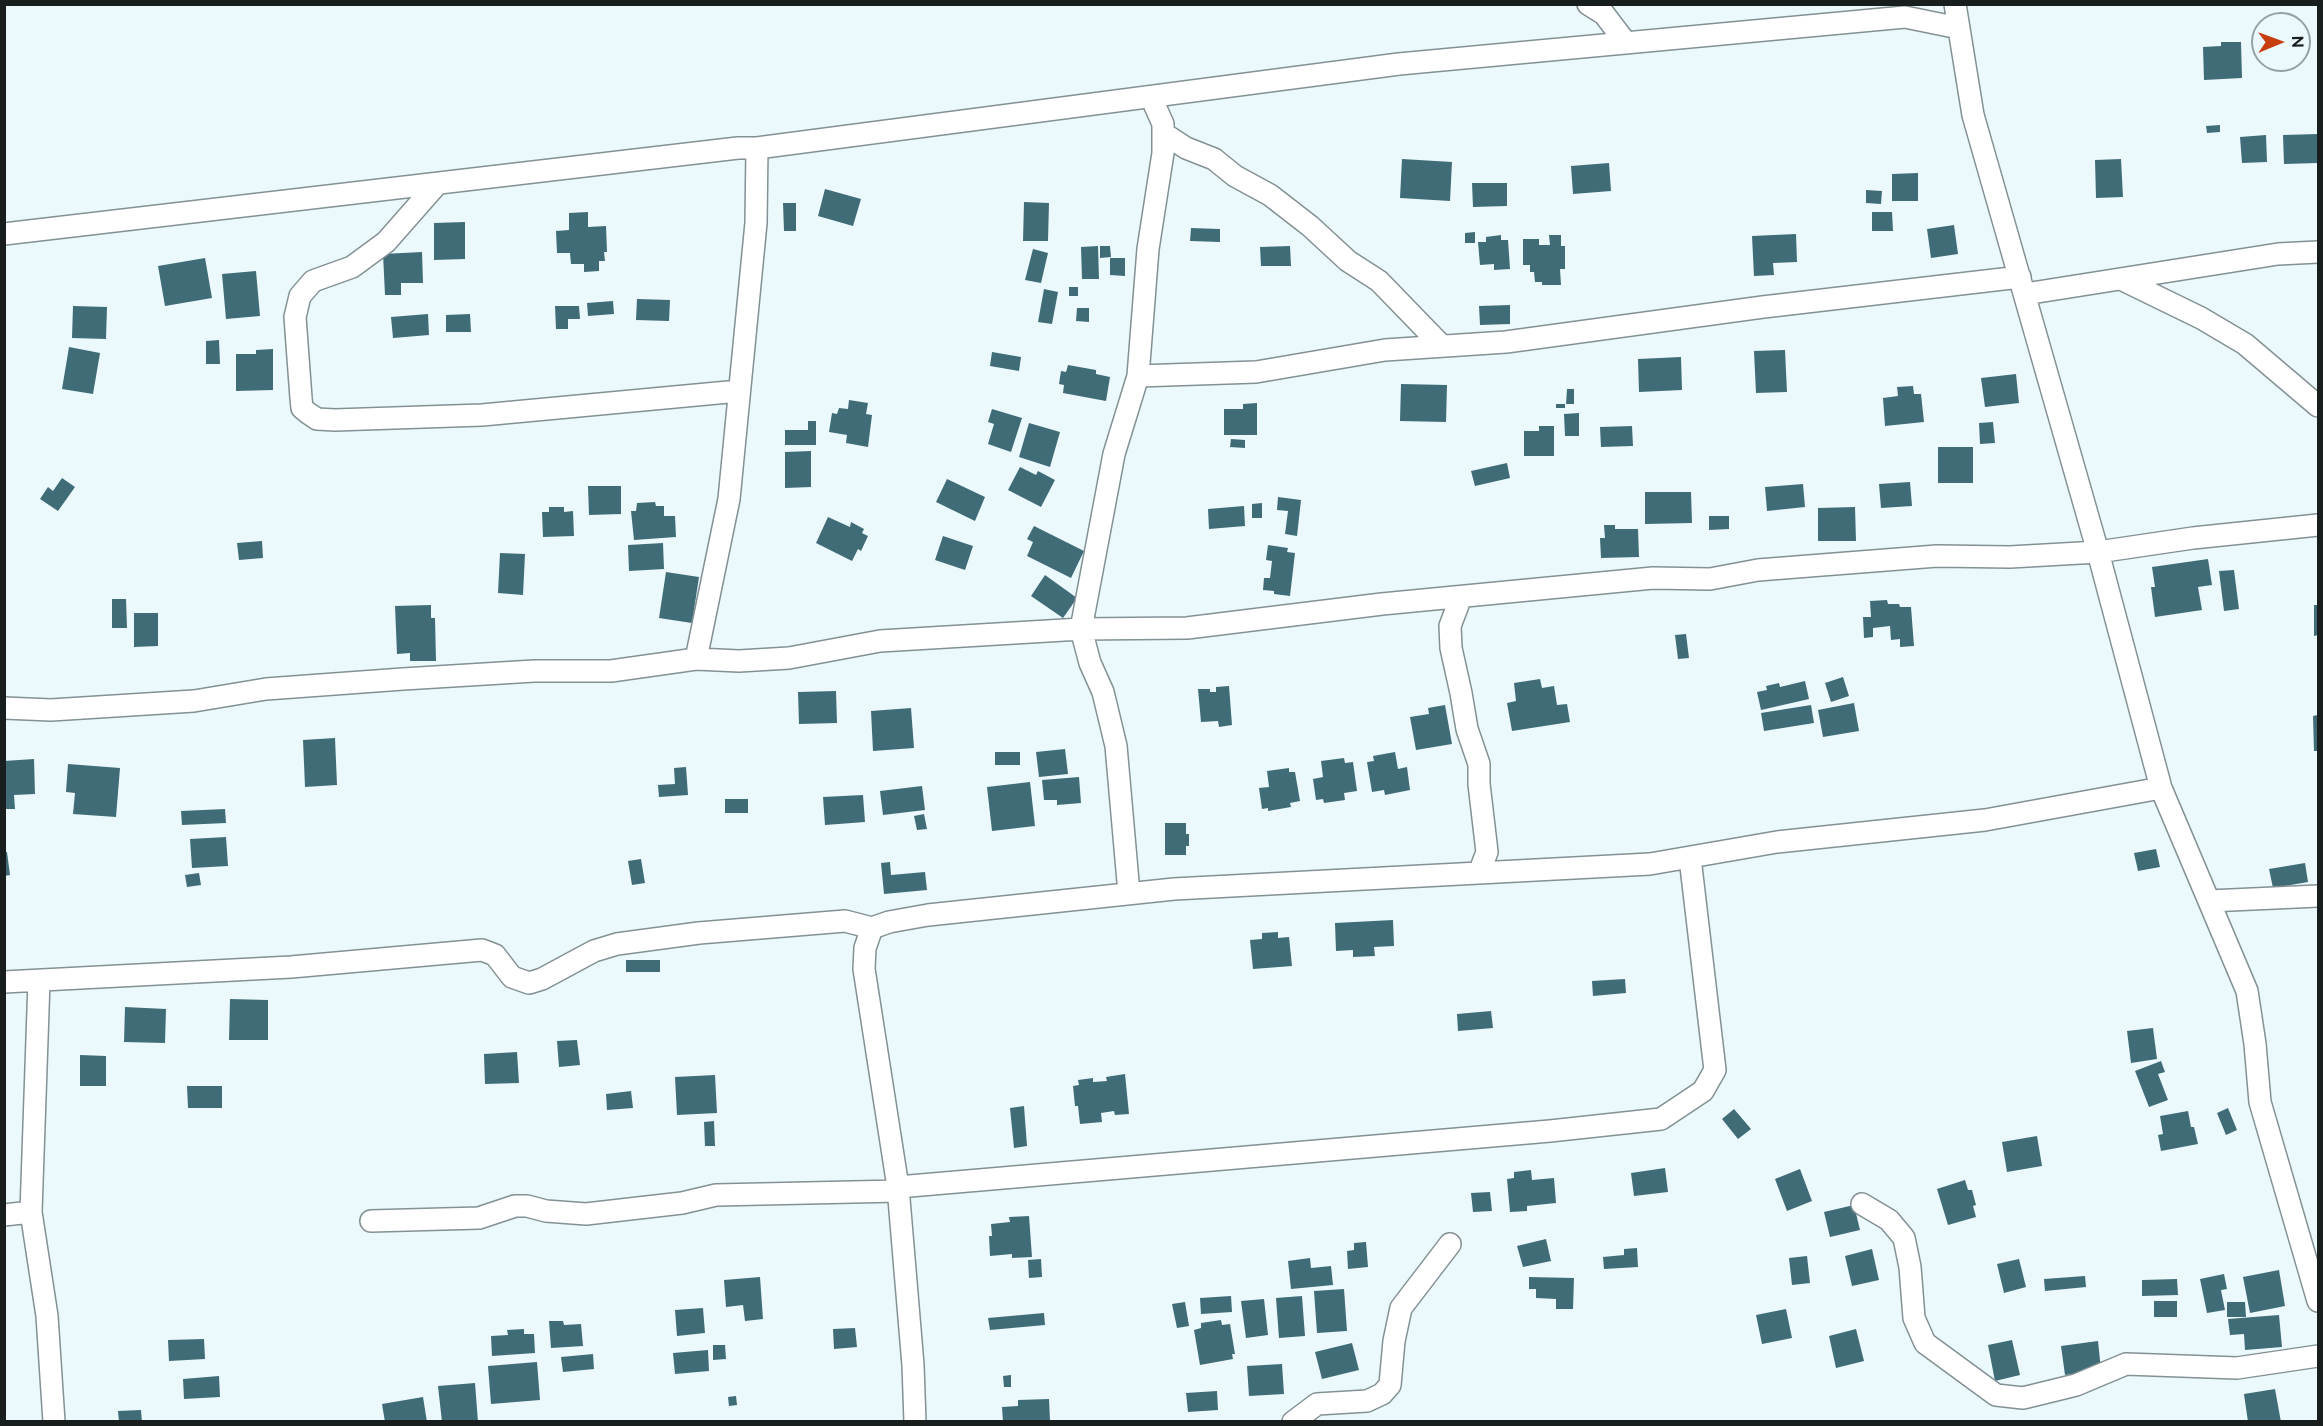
<!DOCTYPE html>
<html>
<head>
<meta charset="utf-8">
<style>
  body { margin:0 }
  #map { position:relative; width:2323px; height:1426px; overflow:hidden; background:#ebf9fd; font-family:Raleway,sans-serif }
  canvas { display:block }
  .frame { position:absolute; inset:0; border:6px solid #181d1e; pointer-events:none }
  .north { position:absolute; left:2251px; top:12px; width:60px; height:60px; box-sizing:border-box; background:#ebf9fd; border:2px solid #97a1a4; border-radius:50%; rotate:89deg; font-size:16px; font-weight:700; line-height:24px; text-align:center; color:#181d1e }
  .north::after { content:''; display:block; margin:auto; width:21px; height:27px; background:#c73f11; clip-path:polygon(50% 0,100% 100%,50% 72%,0 100%) }
</style>
</head>
<body>
<div id="map">
<canvas width="2323" height="1426"></canvas>
<div class="frame"></div>
<div class="north">N</div>
</div>
<script>
const ctx = document.querySelector('canvas').getContext('2d');
ctx.lineJoin = 'round';
function fill(path, color) { ctx.fillStyle = color; ctx.fill(path, 'evenodd'); }
const shape = rows => new Path2D(rows.map(r => 'M' + r).join(''));
function trace(path, color, width, dash) { ctx.strokeStyle = color; ctx.lineWidth = width; ctx.lineCap = dash ? 'butt' : 'round'; ctx.setLineDash(dash || []); ctx.stroke(path); }
const building = shape([
  [2221,42,2241,42,2242,78,2204,80,2203,47,2221,46],
  [2220,125,2220,132,2207,133,2206,126],
  [2318,134,2318,163,2284,164,2283,135],
  [2266,135,2267,162,2242,163,2240,137],
  [1402,159,1452,162,1450,201,1400,198],
  [2121,159,2123,197,2096,198,2095,160],
  [1609,163,1611,191,1573,194,1571,166],
  [1918,173,1918,201,1892,201,1892,174],
  [1472,183,1507,183,1507,206,1473,207],
  [825,189,861,199,853,226,818,216],
  [1866,190,1882,191,1881,204,1866,203],
  [1024,202,1049,203,1048,241,1023,241],
  [783,203,796,203,796,231,784,231],
  [588,212,588,227,606,226,607,252,604,252,605,261,599,261,599,271,584,272,584,264,571,264,570,253,557,253,556,231,569,230,569,213],
  [1872,212,1892,212,1893,231,1872,231],
  [465,222,465,259,434,260,434,223],
  [1954,225,1958,254,1931,258,1927,229],
  [1191,228,1220,229,1220,242,1190,241],
  [1475,232,1475,243,1465,243,1465,233],
  [1796,234,1797,262,1773,263,1774,275,1754,276,1752,236],
  [1501,235,1501,240,1508,240,1510,269,1494,270,1494,264,1480,265,1478,242,1486,242,1486,237],
  [1549,235,1561,235,1561,246,1565,246,1565,269,1560,269,1561,285,1542,285,1542,282,1535,282,1534,272,1530,272,1530,265,1523,265,1523,239,1539,239,1539,245,1550,245],
  [1098,246,1099,279,1082,279,1081,247],
  [1100,246,1110,246,1111,257,1100,258],
  [1290,246,1291,266,1261,266,1260,247],
  [1033,249,1048,253,1041,283,1025,280],
  [422,252,423,283,401,283,401,295,385,295,383,254],
  [205,258,212,298,165,306,158,266],
  [1110,258,1125,258,1125,276,1110,275],
  [256,271,260,316,226,319,222,274],
  [1069,287,1078,287,1078,296,1069,296],
  [1044,289,1058,292,1052,324,1038,322],
  [637,299,670,300,669,321,636,320],
  [613,301,614,314,588,316,587,303],
  [1510,305,1510,324,1480,325,1479,306],
  [73,306,107,307,106,339,72,338],
  [555,306,579,306,580,319,568,319,568,329,556,329],
  [1077,308,1089,308,1089,322,1076,321],
  [428,314,429,335,393,338,391,317],
  [470,314,471,332,446,332,446,315],
  [219,340,220,364,206,364,206,341],
  [69,347,100,353,93,394,62,389],
  [273,349,273,390,236,391,236,354,256,354,256,350],
  [1785,350,1787,392,1756,393,1754,351],
  [992,352,1021,357,1019,371,990,366],
  [1681,357,1682,390,1639,392,1638,359],
  [1068,365,1096,370,1096,374,1110,377,1106,401,1063,393,1064,385,1059,384,1061,371,1066,372],
  [2016,374,2019,403,1985,407,1981,378],
  [1401,384,1447,385,1446,422,1400,421],
  [1913,386,1914,394,1921,394,1924,422,1885,426,1883,398,1898,396,1897,387],
  [1567,389,1574,389,1574,404,1566,404],
  [849,400,868,403,866,414,872,415,868,447,846,443,847,435,829,432,832,413,837,414,839,408,848,409],
  [1257,403,1257,435,1224,435,1224,409,1243,409,1243,404],
  [1556,404,1565,404,1565,408,1556,408],
  [992,409,1022,418,1011,452,988,444,994,424,988,422],
  [1579,413,1579,436,1565,436,1564,414],
  [808,421,816,421,816,445,785,445,785,430,808,430],
  [1993,422,1995,443,1980,444,1979,423],
  [1029,423,1060,432,1050,467,1019,457],
  [1539,426,1554,426,1554,456,1524,456,1524,431,1539,431],
  [1632,426,1633,446,1601,447,1600,427],
  [1231,439,1245,440,1245,448,1230,447],
  [1938,447,1973,447,1973,483,1938,483],
  [811,451,811,487,785,488,785,452],
  [1507,463,1510,478,1475,486,1471,471],
  [1020,467,1036,475,1038,471,1055,480,1041,507,1008,490],
  [62,478,75,487,58,511,40,499,48,487,53,491],
  [947,479,985,497,975,521,936,502],
  [1910,482,1912,506,1881,508,1879,484],
  [1803,484,1805,507,1767,511,1765,487],
  [588,486,621,486,621,514,589,515],
  [1645,492,1691,492,1692,523,1645,524],
  [1278,497,1301,500,1297,536,1285,534,1288,511,1277,510],
  [655,502,656,506,664,506,664,516,675,516,676,537,634,540,631,511,636,511,637,503],
  [1262,503,1262,518,1252,518,1252,504],
  [1244,506,1245,526,1209,529,1208,509],
  [549,507,564,507,564,512,573,511,574,536,543,537,542,512,549,512],
  [1855,507,1856,541,1818,541,1818,508],
  [1709,516,1729,516,1729,529,1709,530],
  [828,517,850,527,851,522,864,529,862,533,868,536,861,551,858,549,852,561,816,543],
  [1604,525,1615,525,1615,529,1638,529,1639,557,1601,558,1600,538,1605,538],
  [1034,526,1084,551,1071,578,1027,556,1033,542,1027,539],
  [943,536,973,546,965,570,935,560],
  [262,541,263,558,239,560,237,543],
  [663,543,664,569,629,571,628,545],
  [1268,545,1288,548,1287,552,1295,553,1290,596,1274,594,1274,591,1263,590,1264,578,1270,578,1272,561,1266,560],
  [500,553,525,554,523,595,498,593],
  [2208,559,2212,585,2198,587,2202,610,2155,617,2151,587,2155,587,2152,567],
  [2234,570,2239,609,2224,611,2219,571],
  [666,572,699,577,692,623,659,618],
  [1045,575,1077,598,1063,618,1031,596],
  [112,599,126,599,127,628,112,628],
  [1887,600,1888,604,1899,604,1900,607,1911,607,1914,646,1900,647,1900,639,1891,640,1890,626,1873,628,1873,637,1864,638,1863,617,1871,617,1870,601],
  [431,605,431,618,435,618,436,661,410,661,410,653,397,654,395,606],
  [2314,605,2318,605,2318,635,2314,636],
  [134,613,158,613,158,646,134,647],
  [1686,634,1689,658,1678,659,1675,635],
  [1843,677,1849,696,1831,702,1825,683],
  [1540,679,1542,688,1554,686,1557,705,1567,704,1570,722,1512,731,1507,703,1516,701,1514,683],
  [1805,681,1809,699,1761,710,1757,692,1767,690,1766,686,1779,683,1780,687],
  [1229,686,1232,725,1219,727,1218,721,1201,722,1198,689,1210,689,1210,692,1216,692,1216,687],
  [836,691,837,723,799,724,798,692],
  [1854,703,1859,731,1823,737,1818,710],
  [1445,705,1452,744,1416,750,1410,717,1429,714,1428,708],
  [1811,705,1814,723,1764,731,1761,713],
  [911,708,914,748,873,751,871,711],
  [2318,715,2318,751,2314,751,2313,716],
  [335,738,337,785,305,787,303,740],
  [1065,749,1068,774,1039,777,1036,752],
  [995,752,1020,752,1020,765,995,765],
  [1395,752,1398,769,1407,767,1410,790,1385,795,1384,790,1372,792,1367,762,1374,761,1373,756],
  [1344,758,1345,763,1353,762,1357,791,1344,793,1345,800,1324,803,1323,799,1316,800,1313,779,1323,777,1321,761],
  [34,759,35,794,14,795,15,809,4,809,4,761],
  [68,764,120,768,116,817,73,814,75,793,66,792],
  [686,767,688,795,659,797,658,785,675,784,674,768],
  [1289,768,1289,772,1295,772,1300,801,1290,803,1291,807,1268,811,1268,808,1262,809,1259,788,1269,787,1267,771],
  [1079,777,1081,803,1057,805,1057,800,1044,800,1042,780],
  [1030,782,1035,826,992,831,987,787],
  [922,786,925,810,883,815,880,791],
  [863,795,865,822,825,825,823,797],
  [725,799,748,799,748,813,725,813],
  [225,809,226,823,182,825,181,811],
  [924,814,927,829,917,830,914,816],
  [1165,823,1186,823,1186,834,1189,834,1189,846,1186,846,1186,855,1165,855],
  [226,837,228,866,192,868,190,839],
  [2156,849,2160,867,2138,871,2134,853],
  [4,852,7,852,10,875,4,876],
  [641,859,645,883,632,885,628,861],
  [890,862,891,875,925,872,927,890,884,894,881,863],
  [2305,863,2308,882,2273,888,2269,869],
  [199,873,201,885,187,887,185,875],
  [1393,920,1394,946,1374,947,1375,956,1353,957,1353,950,1336,951,1335,923],
  [1278,932,1278,938,1289,937,1292,966,1253,969,1250,940,1262,939,1262,933],
  [626,960,660,960,660,972,626,972],
  [1625,979,1626,993,1593,996,1592,981],
  [230,999,268,1000,268,1040,229,1040],
  [125,1007,166,1009,165,1043,124,1042],
  [1491,1011,1493,1028,1458,1031,1457,1014],
  [2153,1028,2157,1059,2131,1063,2127,1031],
  [577,1040,580,1065,559,1067,557,1041],
  [517,1052,519,1083,485,1084,484,1054],
  [80,1055,106,1056,106,1086,80,1086],
  [2161,1061,2165,1072,2158,1074,2168,1100,2149,1107,2135,1071],
  [1125,1074,1129,1114,1115,1115,1114,1111,1101,1113,1102,1122,1080,1124,1078,1106,1075,1106,1073,1086,1079,1085,1078,1080,1093,1078,1093,1082,1107,1081,1106,1077],
  [715,1075,717,1113,677,1115,675,1077],
  [187,1086,222,1086,222,1108,188,1108],
  [631,1091,633,1108,607,1110,606,1094],
  [1024,1106,1027,1146,1014,1148,1010,1108],
  [2228,1108,2237,1130,2226,1135,2217,1113],
  [1734,1109,1751,1129,1738,1139,1722,1119],
  [2188,1111,2191,1127,2194,1127,2198,1144,2161,1151,2158,1135,2163,1134,2160,1116],
  [714,1121,715,1146,705,1146,704,1122],
  [2037,1136,2042,1166,2007,1172,2002,1142],
  [1665,1168,1668,1192,1634,1196,1631,1173],
  [1800,1169,1812,1201,1787,1211,1775,1179],
  [1531,1170,1532,1180,1554,1178,1556,1203,1527,1206,1527,1211,1510,1212,1507,1179,1514,1178,1514,1172],
  [1965,1180,1968,1190,1972,1190,1976,1205,1973,1206,1976,1217,1948,1225,1937,1189],
  [1490,1192,1492,1211,1473,1212,1471,1193],
  [1854,1205,1860,1230,1830,1237,1824,1212],
  [1029,1216,1032,1257,1012,1258,1012,1254,990,1256,989,1236,992,1236,991,1224,1010,1222,1009,1217],
  [1546,1239,1551,1261,1523,1267,1517,1246],
  [1366,1242,1368,1267,1348,1269,1347,1251,1354,1250,1354,1243],
  [1637,1248,1638,1267,1604,1269,1603,1257,1624,1255,1624,1249],
  [1872,1249,1879,1280,1852,1286,1845,1256],
  [1807,1256,1810,1283,1792,1285,1789,1258],
  [1310,1258,1311,1268,1331,1266,1333,1285,1291,1289,1288,1261],
  [1041,1259,1042,1277,1029,1278,1028,1260],
  [2019,1259,2026,1287,2004,1293,1997,1264],
  [2279,1270,2285,1306,2250,1313,2243,1277],
  [2224,1274,2227,1289,2221,1290,2225,1310,2207,1313,2200,1279],
  [2085,1276,2086,1287,2045,1291,2044,1279],
  [760,1277,763,1319,745,1321,743,1305,726,1307,724,1280],
  [1529,1277,1574,1278,1573,1309,1556,1309,1556,1299,1536,1298,1536,1289,1529,1289],
  [2177,1279,2178,1295,2142,1296,2142,1280],
  [1344,1289,1347,1331,1317,1333,1314,1291],
  [1231,1296,1232,1312,1201,1314,1200,1298],
  [1302,1296,1305,1336,1279,1338,1276,1298],
  [1264,1299,1268,1335,1246,1338,1241,1301],
  [2154,1301,2177,1301,2177,1317,2154,1317],
  [1185,1302,1189,1326,1177,1328,1172,1304],
  [2227,1302,2245,1302,2246,1317,2227,1317],
  [703,1308,705,1333,677,1336,675,1310],
  [1786,1309,1792,1338,1762,1344,1756,1315],
  [1044,1313,1045,1325,990,1330,988,1318],
  [2279,1315,2282,1347,2245,1350,2244,1334,2230,1335,2228,1319],
  [1221,1320,1222,1325,1230,1324,1235,1354,1232,1354,1233,1359,1200,1365,1194,1330,1201,1328,1201,1323],
  [549,1321,563,1321,564,1325,581,1324,583,1346,551,1348],
  [855,1328,857,1347,834,1349,833,1329],
  [524,1329,524,1334,534,1334,535,1353,492,1356,491,1336,508,1335,507,1330],
  [1856,1329,1864,1361,1836,1368,1829,1336],
  [204,1339,205,1359,169,1361,168,1340],
  [2012,1340,2020,1375,1995,1381,1988,1345],
  [2098,1341,2101,1370,2065,1375,2061,1346],
  [1352,1343,1359,1370,1322,1379,1315,1352],
  [713,1345,725,1345,726,1359,713,1360],
  [708,1350,709,1371,675,1374,673,1353],
  [593,1354,594,1369,563,1372,561,1357],
  [537,1362,540,1400,491,1404,488,1366],
  [1282,1364,1284,1394,1249,1396,1247,1366],
  [1011,1375,1011,1387,1004,1387,1003,1376],
  [219,1376,220,1397,184,1399,183,1379],
  [475,1383,478,1422,442,1422,438,1386],
  [2275,1389,2281,1422,2248,1422,2244,1394],
  [1217,1391,1218,1410,1188,1412,1186,1393],
  [736,1396,737,1405,729,1406,728,1397],
  [423,1397,427,1422,385,1422,382,1404],
  [1049,1399,1050,1420,1003,1422,1002,1407,1018,1406,1018,1400],
  [141,1410,142,1422,119,1422,118,1411]
]);
const minor = shape([
  [1588,4,1604,14,1626,43],
  [1955,4,1973,115,2098,552,2161,788,2247,991,2255,1044,2260,1102,2318,1301],
  [1163,133,1186,148,1214,159,1235,176,1270,195,1310,226,1348,261,1379,281,1442,346],
  [437,184,386,242,352,267,313,281,300,296,295,317,301,398,302,408,308,413,317,419,335,420,482,415,739,391],
  [4,234,738,148,757,148,1399,64,1905,17,1959,28],
  [2123,280,2201,318,2245,344,2318,406],
  [2025,294,2278,254,2318,252],
  [1138,376,1256,372,1385,350,1506,342,1763,307,2020,277],
  [1461,597,1450,626,1451,648,1461,693,1467,729,1479,764,1479,784,1487,852,1479,873],
  [696,659,729,499,756,223,757,148],
  [4,708,51,710,194,701,266,689,403,679,534,671,611,671,696,659,739,661,789,658,880,641,1081,629,1187,628,1382,604,1653,578,1710,579,1758,570,1937,556,2010,557,2098,552,2193,538,2318,525],
  [1129,893,1116,746,1103,692,1090,663,1081,629,1114,454,1138,376,1148,249,1163,153,1163,124,1151,97],
  [2209,901,2318,896],
  [39,981,31,1212,47,1316,54,1422],
  [4,982,291,967,482,950,495,955,512,977,529,983,542,979,594,951,617,944,699,933,845,921,872,928],
  [898,1187,1550,1131,1661,1119,1703,1091,1715,1070,1690,858],
  [1862,1204,1889,1220,1904,1238,1910,1267,1914,1318,1925,1343,1996,1395,2023,1398,2076,1385,2126,1364,2237,1368,2318,1356],
  [4,1215,31,1212],
  [371,1221,479,1218,515,1206,527,1206,546,1211,586,1214,682,1203,716,1195,898,1191],
  [915,1422,913,1365,898,1187,864,969,865,948,872,928,889,922,928,915,1174,889,1650,864,1777,842,1985,820,2161,788],
  [1293,1422,1317,1404,1367,1401,1382,1394,1390,1385,1394,1341,1401,1308,1450,1244]
]);
fill(building, '#406c77');
trace(minor, '#839094', 24);
trace(minor, '#fff', 21);
</script>
</body>
</html>
